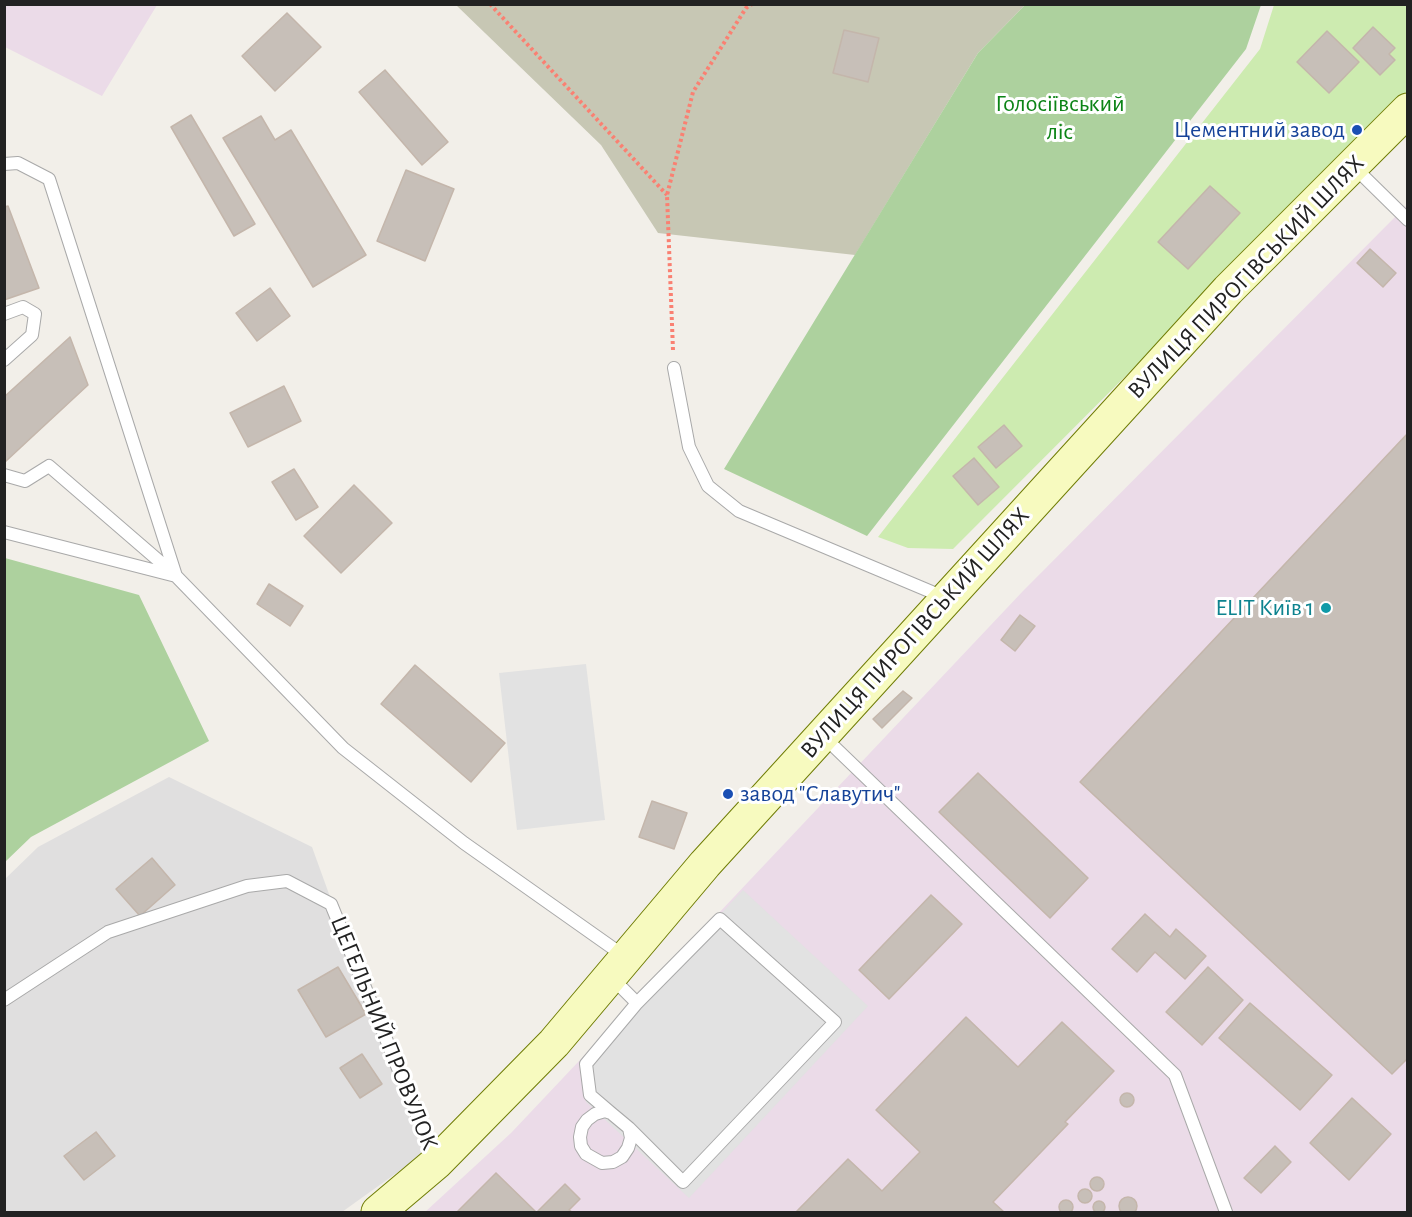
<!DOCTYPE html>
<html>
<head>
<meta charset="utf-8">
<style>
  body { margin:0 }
  #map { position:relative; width:1412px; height:1217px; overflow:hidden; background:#f2efe9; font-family:"Alegreya Sans",sans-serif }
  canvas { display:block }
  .frame { position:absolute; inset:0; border:6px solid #222; pointer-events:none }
</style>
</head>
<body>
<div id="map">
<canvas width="1412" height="1217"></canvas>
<div class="frame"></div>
</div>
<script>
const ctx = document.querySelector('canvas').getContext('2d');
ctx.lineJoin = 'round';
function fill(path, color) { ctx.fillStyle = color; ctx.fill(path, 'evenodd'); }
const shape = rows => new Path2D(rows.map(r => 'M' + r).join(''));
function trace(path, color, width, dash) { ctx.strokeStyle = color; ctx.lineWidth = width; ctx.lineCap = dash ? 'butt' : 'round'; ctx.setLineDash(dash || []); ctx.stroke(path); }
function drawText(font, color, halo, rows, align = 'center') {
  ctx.font = font + ' "Alegreya Sans",sans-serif'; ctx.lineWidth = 6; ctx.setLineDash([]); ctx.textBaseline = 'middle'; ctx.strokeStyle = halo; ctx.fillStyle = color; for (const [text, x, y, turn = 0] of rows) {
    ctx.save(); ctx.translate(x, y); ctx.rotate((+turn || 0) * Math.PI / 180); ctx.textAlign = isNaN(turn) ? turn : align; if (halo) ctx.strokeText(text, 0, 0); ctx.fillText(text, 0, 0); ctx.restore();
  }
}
const residential = shape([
  [169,777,312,847,423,1154,342,1212,5,1212,5,879,38,847]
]);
const industrial = shape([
  [4,5,5,4,157,5,102,96,5,47],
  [1407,205,1407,1212,425,1212,511,1133,1023,591]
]);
const construction = shape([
  [456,5,1025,5,978,53,855,255,658,233,601,145]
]);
const grass = shape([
  [1274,5,1407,5,1407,94,953,549,908,548,878,537,1260,49]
]);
const forest = shape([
  [1025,5,1261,5,1246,49,867,536,724,469,978,53],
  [5,558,139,595,209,741,31,837,5,862]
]);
const parking = shape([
  [586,664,605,820,517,830,499,673],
  [743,890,868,1006,689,1198,586,1102,580,1065]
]);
const building = shape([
  [287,13,321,47,275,91,242,56,287,13],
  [1373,27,1395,48,1389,54,1395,60,1380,75,1353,48,1373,27],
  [844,30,879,38,868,82,833,73,844,30],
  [1327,31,1359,62,1329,93,1297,62,1327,31],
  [385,70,448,142,422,165,359,92,385,70],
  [191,115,255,224,234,236,171,127,191,115],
  [261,116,275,140,291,130,366,255,313,287,223,138,261,116],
  [406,170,454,189,425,261,377,241,406,170],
  [1210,186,1240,213,1188,269,1158,242,1210,186],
  [8,206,39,288,4,300,4,207,8,206],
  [1370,249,1396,273,1383,287,1357,263,1370,249],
  [270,288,290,316,257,341,236,313,270,288],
  [70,337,88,385,5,462,4,397,70,337],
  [284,386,301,421,248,447,230,413,284,386],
  [1004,425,1022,446,996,468,978,447,1004,425],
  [1408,433,1408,1058,1392,1074,1080,782,1408,433],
  [974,458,999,487,978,505,953,476,974,458],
  [294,469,318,507,296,520,272,482,294,469],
  [354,485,392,523,341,573,304,536,354,485],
  [269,584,303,606,290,626,257,604,269,584],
  [1020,615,1035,626,1015,651,1001,640,1020,615],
  [415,665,505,743,471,782,381,704,415,665],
  [903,691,912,698,882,728,873,719,903,691],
  [978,773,1088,878,1050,918,939,812,978,773],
  [652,801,687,813,674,849,639,837,652,801],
  [152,858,175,885,140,916,116,889,152,858],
  [931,895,962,924,889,999,859,970,931,895],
  [1145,914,1170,937,1176,929,1206,956,1185,979,1155,952,1137,972,1112,949,1145,914],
  [338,967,366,1014,326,1037,298,990,338,967],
  [1208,967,1243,1000,1202,1045,1166,1012,1208,967],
  [1250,1003,1332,1075,1300,1110,1219,1038,1250,1003],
  [966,1017,1018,1067,1062,1022,1114,1071,1065,1122,1068,1124,993,1202,1004,1212,796,1212,848,1159,882,1191,920,1152,876,1110,966,1017],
  [362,1054,382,1084,360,1098,340,1068,362,1054],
  '1120 1100a7 7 0 1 1 14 0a7 7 0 1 1-14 0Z',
  [1352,1098,1391,1134,1349,1180,1310,1143,1352,1098],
  [96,1132,115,1156,84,1180,64,1156,96,1132],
  [1275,1146,1291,1162,1261,1193,1244,1178,1275,1146],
  [496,1173,536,1212,457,1212,496,1173],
  '1090 1184a7 7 0 1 1 14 0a7 7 0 1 1-14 0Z',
  [565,1184,580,1199,569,1210,572,1212,537,1212,565,1184],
  '1078 1196a7 7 0 1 1 14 0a7 7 0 1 1-14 0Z',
  '1119 1206a9 9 0 1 1 18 0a9 9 0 1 1-18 0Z',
  '1059 1207a7 7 0 1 1 14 0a7 7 0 1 1-14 0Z',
  '1093 1207a6 6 0 1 1 12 0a6 6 0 1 1-12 0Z'
]);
const path = shape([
  [490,4,667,195],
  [673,350,667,195,693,92,746,8,752,4]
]);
const lane = shape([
  [4,164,18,163,49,179,176,576],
  [1353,166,1408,220],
  [4,314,23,307,35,314,32,335,4,360],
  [674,368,689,447,708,486,739,511,946,598],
  [4,475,25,481,49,466,173,573],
  [4,532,176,576,343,748,464,843,624,956],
  [823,736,1175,1075,1226,1212],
  [612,978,637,1003],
  [4,1000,108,932,247,886,287,881,331,904,435,1159],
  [611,1113,605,1111,595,1114,587,1120,582,1127,580,1137,581,1146,586,1154,602,1163,613,1162,622,1157,628,1148,631,1138,629,1128,611,1113,590,1095,586,1064,637,1003,720,919,835,1022,683,1182,629,1128]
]);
const secondary = shape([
  [378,1212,436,1163,554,1043,705,864,1228,290,1408,110]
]);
const markers = [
  [1357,130,6,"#1a4fb4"],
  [1326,608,6,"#0f9aa8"],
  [728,794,6,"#1a4fb4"]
];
const parkNames = [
  ["Голосіївський",1060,104],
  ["ліс",1060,132]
];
const transitNames = [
  ["Цементний завод",1345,130],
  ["завод \"Славутич\"",740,794,"left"]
];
const streetNames = [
  ["ВУЛИЦЯ ПИРОГІВСЬКИЙ ШЛЯХ",1246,277,-46],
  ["ВУЛИЦЯ ПИРОГІВСЬКИЙ ШЛЯХ",915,633,-48],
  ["ЦЕГЕЛЬНИЙ ПРОВУЛОК",384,1033,68]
];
const cultureNames = [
  ["ELIT Київ 1",1314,608]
];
fill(residential, '#e0dfdf');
fill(industrial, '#ebdbe8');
fill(construction, '#c7c7b4');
fill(grass, '#cdebb0');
fill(forest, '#add19e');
fill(parking, '#e2e2e2');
fill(building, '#c7bfb8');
trace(building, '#c4b6ab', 1.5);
trace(lane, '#a9a9a9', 14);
trace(secondary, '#707d05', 35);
trace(path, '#fa8072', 4, [3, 3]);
trace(lane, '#fff', 12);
trace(secondary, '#f7fabf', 33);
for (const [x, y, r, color] of markers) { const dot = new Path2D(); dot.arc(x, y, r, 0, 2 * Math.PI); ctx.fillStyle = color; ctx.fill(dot); trace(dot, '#fff', 2); }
drawText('24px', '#0c8416', '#fff', parkNames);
drawText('24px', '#164399', '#fff', transitNames, 'right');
drawText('24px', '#222', '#fff', streetNames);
drawText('24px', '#0d838f', '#fff', cultureNames, 'right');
</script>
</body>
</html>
